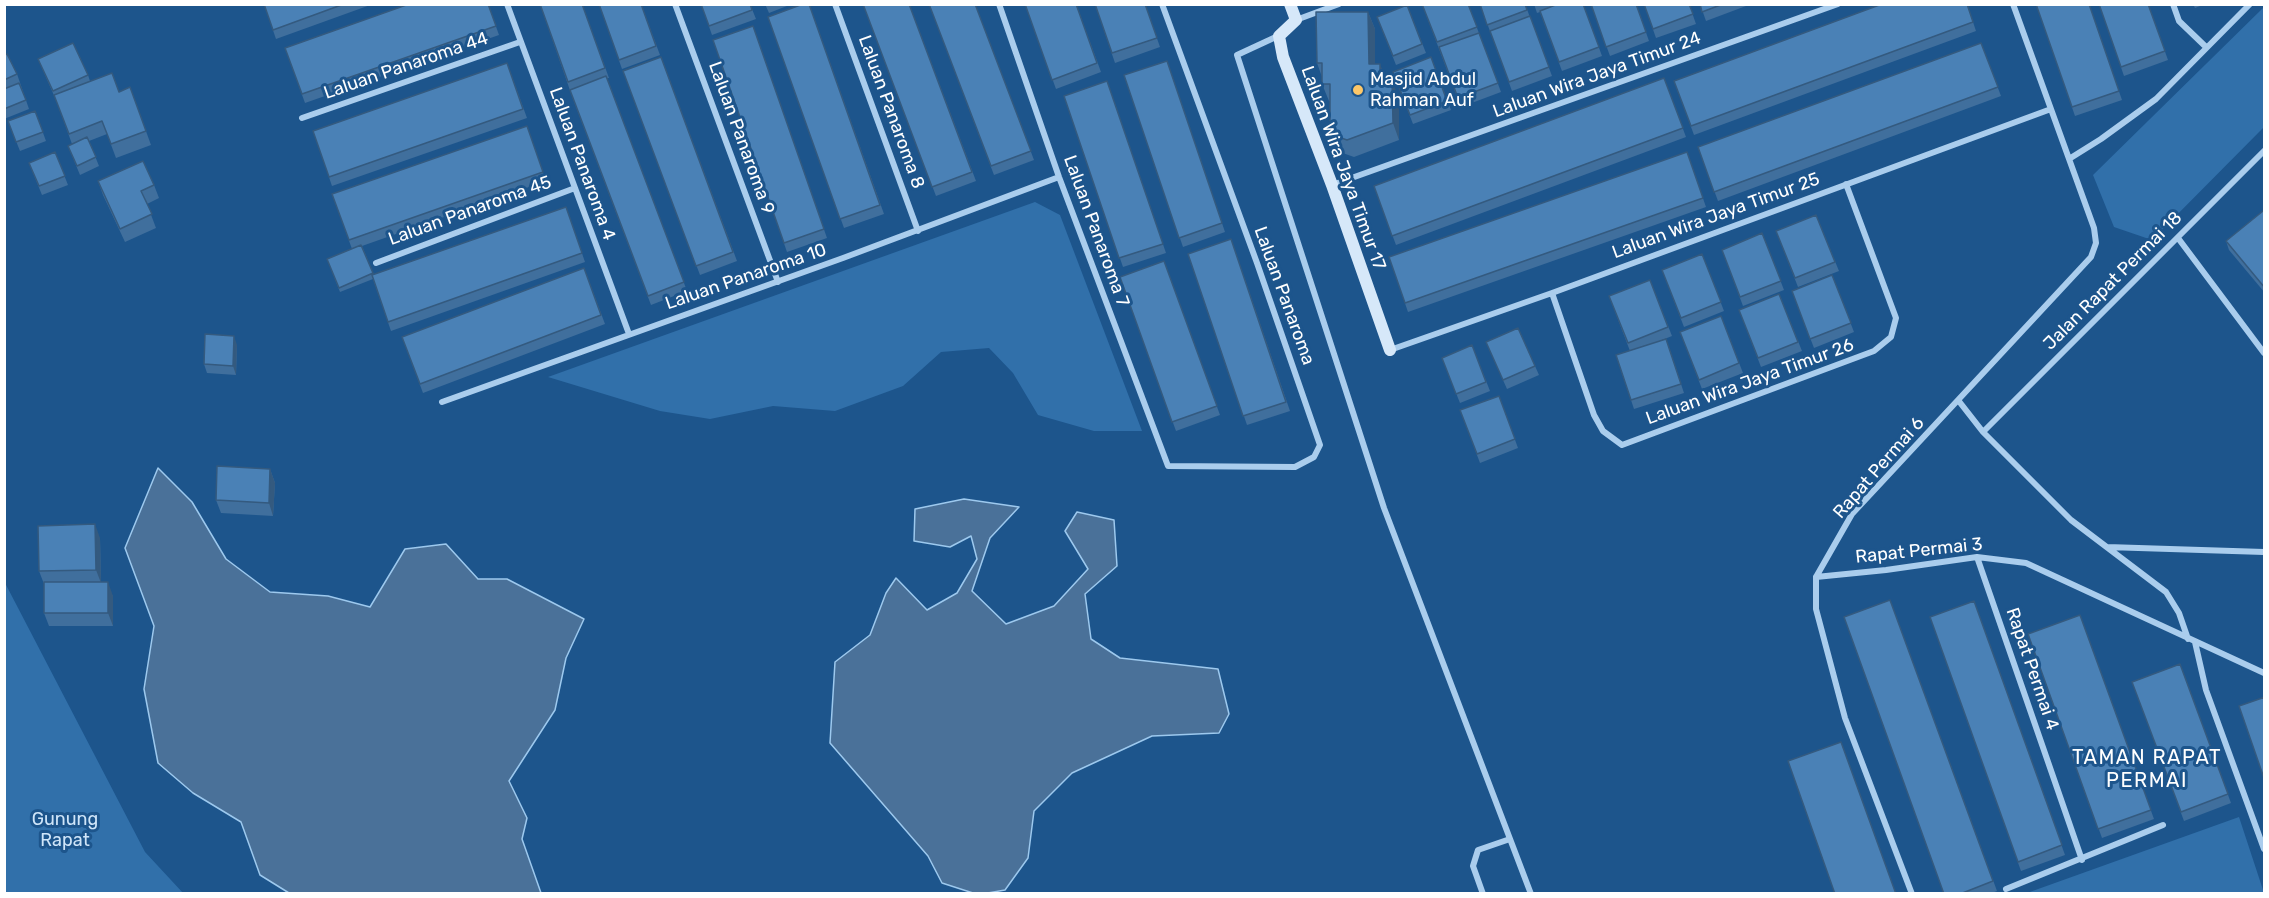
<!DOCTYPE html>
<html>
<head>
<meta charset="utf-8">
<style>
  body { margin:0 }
  #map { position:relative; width:2269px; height:898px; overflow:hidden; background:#1d558c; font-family:Rubik,sans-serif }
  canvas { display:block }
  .frame { position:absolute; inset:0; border:6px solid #fff; pointer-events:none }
</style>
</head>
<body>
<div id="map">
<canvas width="2269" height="898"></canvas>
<div class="frame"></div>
</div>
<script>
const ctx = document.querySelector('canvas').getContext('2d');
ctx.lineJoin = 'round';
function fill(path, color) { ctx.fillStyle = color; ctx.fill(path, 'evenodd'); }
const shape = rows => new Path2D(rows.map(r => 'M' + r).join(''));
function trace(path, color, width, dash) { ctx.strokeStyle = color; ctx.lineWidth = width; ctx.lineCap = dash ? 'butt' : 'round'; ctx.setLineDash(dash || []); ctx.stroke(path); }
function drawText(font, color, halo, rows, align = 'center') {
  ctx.font = font + ' Rubik,sans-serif'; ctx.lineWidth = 6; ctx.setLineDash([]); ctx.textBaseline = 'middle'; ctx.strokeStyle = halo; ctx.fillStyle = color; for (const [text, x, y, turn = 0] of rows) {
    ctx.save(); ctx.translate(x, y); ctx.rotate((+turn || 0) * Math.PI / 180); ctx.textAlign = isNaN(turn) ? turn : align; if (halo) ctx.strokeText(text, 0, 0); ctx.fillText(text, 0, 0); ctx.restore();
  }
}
const green = shape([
  [2264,7,2264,127,2152,240,2114,227,2093,175],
  [1035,202,1060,215,1142,431,1094,431,1038,415,1013,373,989,348,941,352,903,386,835,411,773,406,710,419,660,411,548,377],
  [4,581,145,852,183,893,5,893],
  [2239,817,2264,893,2027,893]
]);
const water = shape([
  [158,468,192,502,226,559,270,592,328,596,370,607,405,549,446,544,478,579,507,579,584,619,566,658,555,710,509,781,527,818,522,839,541,893,289,893,260,875,241,822,193,793,158,763,144,689,154,626,125,548,158,468],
  [964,499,1019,507,990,538,972,591,1006,624,1054,606,1088,569,1065,531,1077,512,1114,520,1117,566,1085,594,1091,639,1120,658,1218,669,1229,714,1219,733,1152,736,1072,773,1034,811,1028,858,1005,890,982,894,973,893,942,883,928,856,830,743,835,662,870,635,886,593,896,578,927,610,957,593,977,559,971,536,950,547,914,541,915,509,964,499]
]);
const street = shape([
  [507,4,629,334],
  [675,4,778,282],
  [835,4,918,231],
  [999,4,1059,177,1168,466,1295,467,1314,457,1320,445,1257,263,1162,4],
  [2173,4,2179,21,2206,47],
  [1296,20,1339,4],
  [1278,36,1237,55,1384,508,1531,894],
  [302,118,520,42],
  [2069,159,2101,139,2156,99,2250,4],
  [1332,185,1838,4],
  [2178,238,2264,353],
  [376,263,575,188],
  [1552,293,1594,415,1603,431,1622,445,1874,351,1891,337,1896,318,1846,184],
  [1390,350,1552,293,2051,109],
  [1958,400,1983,432,2071,520,2166,592,2179,613,2188,639],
  [442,402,843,258,1059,177],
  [1983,432,2264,151],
  [2107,547,2264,552],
  [1977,557,2082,860],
  [1816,577,1886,570,1977,557,2026,563,2264,673],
  [2195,642,2206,690,2264,849],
  [2006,889,2163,825],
  [1483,894,1473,866,1478,850,1510,839],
  [1912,894,1845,718,1816,609,1816,577,1852,514,2091,257,2096,243,2094,228,2013,4]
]);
const secondary = shape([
  [1290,4,1296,20,1279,36,1283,57,1332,185,1390,350]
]);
const wall = shape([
  [264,4,373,4,276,39],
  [488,4,499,35,305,103,285,48],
  [540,4,582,4,609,78,607,78,687,291,651,305,573,99],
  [599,4,641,4,660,55,622,69],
  [701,4,750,4,756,19,712,35],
  [765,4,792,4,769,13],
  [809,4,884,214,844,228,768,17],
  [863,4,909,4,976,181,936,196],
  [929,4,975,4,1034,160,994,175],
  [1025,4,1076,4,1101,72,1056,89],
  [1095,4,1145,4,1160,47,1115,63],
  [1422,4,1468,4,1501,92,1461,107],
  [1480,4,1525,4,1552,76,1512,91],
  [1534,4,1583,4,1602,56,1562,71,1540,12,1537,13],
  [1591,4,1636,4,1649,41,1610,56],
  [1644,4,1689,4,1696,24,1656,38],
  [1700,4,1745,4,1746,6,1706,21],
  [1967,4,1976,31,1694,135,1674,81],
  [2036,4,2089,4,2122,100,2075,116],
  [2099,4,2148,4,2168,60,2124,76],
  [2193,4,2205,4,2195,8],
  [1407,5,1426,53,1396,65,1377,17],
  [1368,12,1375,29,1375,64,1399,98,1399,140,1354,157,1337,151,1330,134,1330,101,1329,101,1322,84,1322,77,1317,63],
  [753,26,827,238,787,252,713,40],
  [1981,43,2001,96,1718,201,1698,147],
  [4,56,17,74,29,109,4,119],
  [661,57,737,261,700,275,623,71],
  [1431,57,1451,110,1413,124,1393,72],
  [38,59,88,75,90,81,119,92,130,87,151,145,116,158,107,134,89,141,99,166,80,175,68,146,72,144,56,100],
  [1167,61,1225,232,1183,247,1124,75],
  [507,63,527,118,332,186,313,131],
  [1664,78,1686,137,1396,245,1374,186],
  [1107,81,1166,253,1123,267,1064,96],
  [35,111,46,141,20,151,8,121],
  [527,126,546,181,362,246,374,275,566,207,585,262,391,331,373,279,340,292,327,259,352,249,332,194],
  [55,152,68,185,42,195,29,163],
  [1687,152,1706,207,1408,312,1389,257],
  [98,181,154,185,159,198,147,204,156,228,125,242,103,195],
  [2265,213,2265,293,2229,250,2226,241],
  [1816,215,1839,271,1798,287,1776,231],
  [1762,233,1784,290,1743,306,1722,250],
  [1231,239,1290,411,1247,425,1188,254],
  [1702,254,1724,311,1684,327,1662,270],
  [1164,261,1220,415,1176,431,1120,277],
  [584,268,605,324,423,393,402,337],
  [1832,275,1854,332,1814,348,1792,291],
  [1650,280,1672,336,1657,342,1666,339,1684,393,1634,409,1616,355,1630,351,1609,296],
  [1779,294,1802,351,1761,367,1739,310],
  [1721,316,1743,373,1702,389,1680,332],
  [1486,342,1535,366,1539,375,1507,389],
  [237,345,236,375,207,373,204,364],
  [1472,345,1490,391,1460,403,1442,358],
  [1499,396,1518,448,1480,463,1460,410],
  [270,469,275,483,273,516,221,513,216,500],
  [100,538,101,582,113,596,113,626,49,626,44,613,44,584,39,571],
  [1890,600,1997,891,1989,894,1944,894],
  [1974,601,2065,855,2021,871,1930,617],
  [2080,615,2154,819,2102,838,2028,634],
  [2180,664,2231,803,2184,821,2132,682]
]);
const shadedWall = shape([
  [1368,12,1375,29,1375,82,1369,64],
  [1380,64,1387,82,1380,81],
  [1392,81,1399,98,1399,140,1393,123],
  [234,336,237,345,236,375,233,366],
  [270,469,275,483,273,516,269,503],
  [95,524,100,538,101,583,96,570],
  [108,582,113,596,113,626,108,613]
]);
const building = shape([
  [264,4,344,4,273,30,264,4],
  [409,4,488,4,496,26,302,94,285,48,409,4],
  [540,4,582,4,605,68,568,82,540,4],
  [599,4,641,4,656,46,619,60,599,4],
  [701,4,750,4,752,10,709,26,701,4],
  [803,4,809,4,880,205,840,219,768,17,803,4],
  [863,4,909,4,972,172,932,187,863,4],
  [929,4,975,4,1031,151,991,166,929,4],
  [1025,4,1076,4,1097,63,1052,80,1025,4],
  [1095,4,1145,4,1157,38,1112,53,1095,4],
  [1422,4,1468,4,1477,27,1437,42,1422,4],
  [1480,4,1525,4,1527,10,1487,25,1480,4],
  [1558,4,1583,4,1599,47,1559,62,1540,11,1558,4],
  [1591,4,1636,4,1646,32,1606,47,1591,4],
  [1644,4,1689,4,1693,14,1653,29,1644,4],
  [1700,4,1723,4,1702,12,1700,4],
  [1882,4,1967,4,1973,22,1691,126,1674,81,1882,4],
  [2036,4,2089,4,2119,91,2072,107,2036,4],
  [2099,4,2148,4,2165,51,2121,67,2099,4],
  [1407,5,1422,44,1393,56,1377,17,1407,5],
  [1316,12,1368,12,1369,64,1380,64,1380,81,1392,81,1393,123,1347,140,1330,134,1330,84,1322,84,1322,63,1317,63,1316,12],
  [1530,16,1549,67,1509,82,1490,31,1530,16],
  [753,26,824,229,784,243,713,40,753,26],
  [1479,33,1498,83,1458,98,1439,47,1479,33],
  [73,43,88,75,53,91,38,59,73,43],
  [1981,43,1998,87,1714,192,1698,147,1981,43],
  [7,54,17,74,4,80,4,56,7,54],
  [661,57,733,252,696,266,623,71,661,57],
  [1431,57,1447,101,1410,115,1393,72,1431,57],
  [1167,61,1222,223,1179,238,1124,75,1167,61],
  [507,63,523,109,329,177,313,131,507,63],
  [112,73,119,92,130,87,146,131,111,144,102,121,69,134,54,95,112,73],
  [606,76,684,282,648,296,570,90,606,76],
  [1664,78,1683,128,1392,236,1374,186,1664,78],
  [1107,81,1163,244,1119,258,1064,96,1107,81],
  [19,83,26,100,4,109,4,89,19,83],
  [35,111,43,132,16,142,8,121,35,111],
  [527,126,543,172,349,240,332,194,527,126],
  [87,137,96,157,77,166,68,146,87,137],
  [55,152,65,176,39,186,29,163,55,152],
  [1687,152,1703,198,1405,303,1389,257,1687,152],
  [143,161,154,185,141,191,152,214,120,229,98,181,143,161],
  [566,207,582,253,388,322,372,275,566,207],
  [2263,211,2265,213,2265,288,2226,241,2263,211],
  [1816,215,1835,262,1795,278,1776,231,1816,215],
  [1762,233,1781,281,1740,297,1722,250,1762,233],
  [1231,239,1286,402,1243,416,1188,254,1231,239],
  [361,245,373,273,339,288,327,259,361,245],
  [1702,254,1721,302,1681,318,1662,270,1702,254],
  [1164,261,1217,406,1172,422,1120,277,1164,261],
  [584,268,601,315,420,384,402,337,584,268],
  [1832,275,1851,323,1810,339,1792,291,1832,275],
  [1650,280,1668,327,1628,343,1609,296,1650,280],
  [1779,294,1798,342,1758,358,1739,310,1779,294],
  [1721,316,1739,363,1699,380,1680,332,1721,316],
  [1518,328,1535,366,1503,380,1486,342,1518,328],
  [205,334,234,336,233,366,204,364,205,334],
  [1666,339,1681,384,1631,400,1616,355,1666,339],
  [1472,345,1486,382,1456,394,1442,358,1472,345],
  [1499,396,1515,439,1477,454,1460,410,1499,396],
  [217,466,270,469,269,503,216,500,217,466],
  [95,524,96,570,39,571,38,526,95,524],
  [44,582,108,582,108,613,44,613,44,582],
  [1890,600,1993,881,1960,894,1944,894,1844,617,1890,600],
  [1974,601,2062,845,2018,862,1930,617,1974,601],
  [2080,615,2151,810,2098,829,2028,634,2080,615],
  [2180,664,2228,794,2181,812,2132,682,2180,664],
  [2265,697,2265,781,2239,706,2265,697],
  [1841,742,1896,894,1835,894,1788,761,1841,742]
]);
const markers = [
  [1358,90,6,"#fcc769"]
];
const streetNames = [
  ["Laluan Panaroma 44",406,66,-19],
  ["Laluan Wira Jaya Timur 24",1597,75,-20],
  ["Laluan Panaroma 8",891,112,70],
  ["Laluan Panaroma 9",741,138,70],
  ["Laluan Panaroma 4",582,164,70],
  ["Laluan Wira Jaya Timur 17",1343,168,70],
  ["Laluan Panaroma 45",470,211,-20],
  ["Laluan Wira Jaya Timur 25",1716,216,-20],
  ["Laluan Panaroma 7",1096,231,70],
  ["Laluan Panaroma 10",746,277,-19],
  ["Jalan Rapat Permai 18",2113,281,-45],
  ["Laluan Panaroma",1284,296,70],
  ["Laluan Wira Jaya Timur 26",1750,382,-20],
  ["Rapat Permai 6",1879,468,-49],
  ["Rapat Permai 3",1919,551,-6],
  ["Rapat Permai 4",2032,669,71]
];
const poiNames = [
  ["Masjid Abdul",1370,80],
  ["Rahman Auf",1370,101]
];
const parkNames = [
  ["Gunung",65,820],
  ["Rapat",65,841]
];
const neighbourhoodNames = [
  ["TAMAN RAPAT",2147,758],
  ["PERMAI",2147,781]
];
fill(green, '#3170aa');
fill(water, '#4a7199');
trace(water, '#9dc9ee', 1.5);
trace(street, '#aacded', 6);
trace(secondary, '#d6e8f9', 12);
fill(wall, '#406f9d');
fill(shadedWall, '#345a7f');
fill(building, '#4a81b6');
trace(building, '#345a7f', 1.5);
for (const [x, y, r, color] of markers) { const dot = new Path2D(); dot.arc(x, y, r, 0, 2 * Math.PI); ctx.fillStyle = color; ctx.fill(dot); trace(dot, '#1d558c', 2); }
drawText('18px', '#fff', '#1d558c', streetNames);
drawText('18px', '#fff', '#1d558c', poiNames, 'left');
drawText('18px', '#cfe5f9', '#1d558c', parkNames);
ctx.letterSpacing = '1.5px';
drawText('20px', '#fff', '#1d558c', neighbourhoodNames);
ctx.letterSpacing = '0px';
</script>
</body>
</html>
